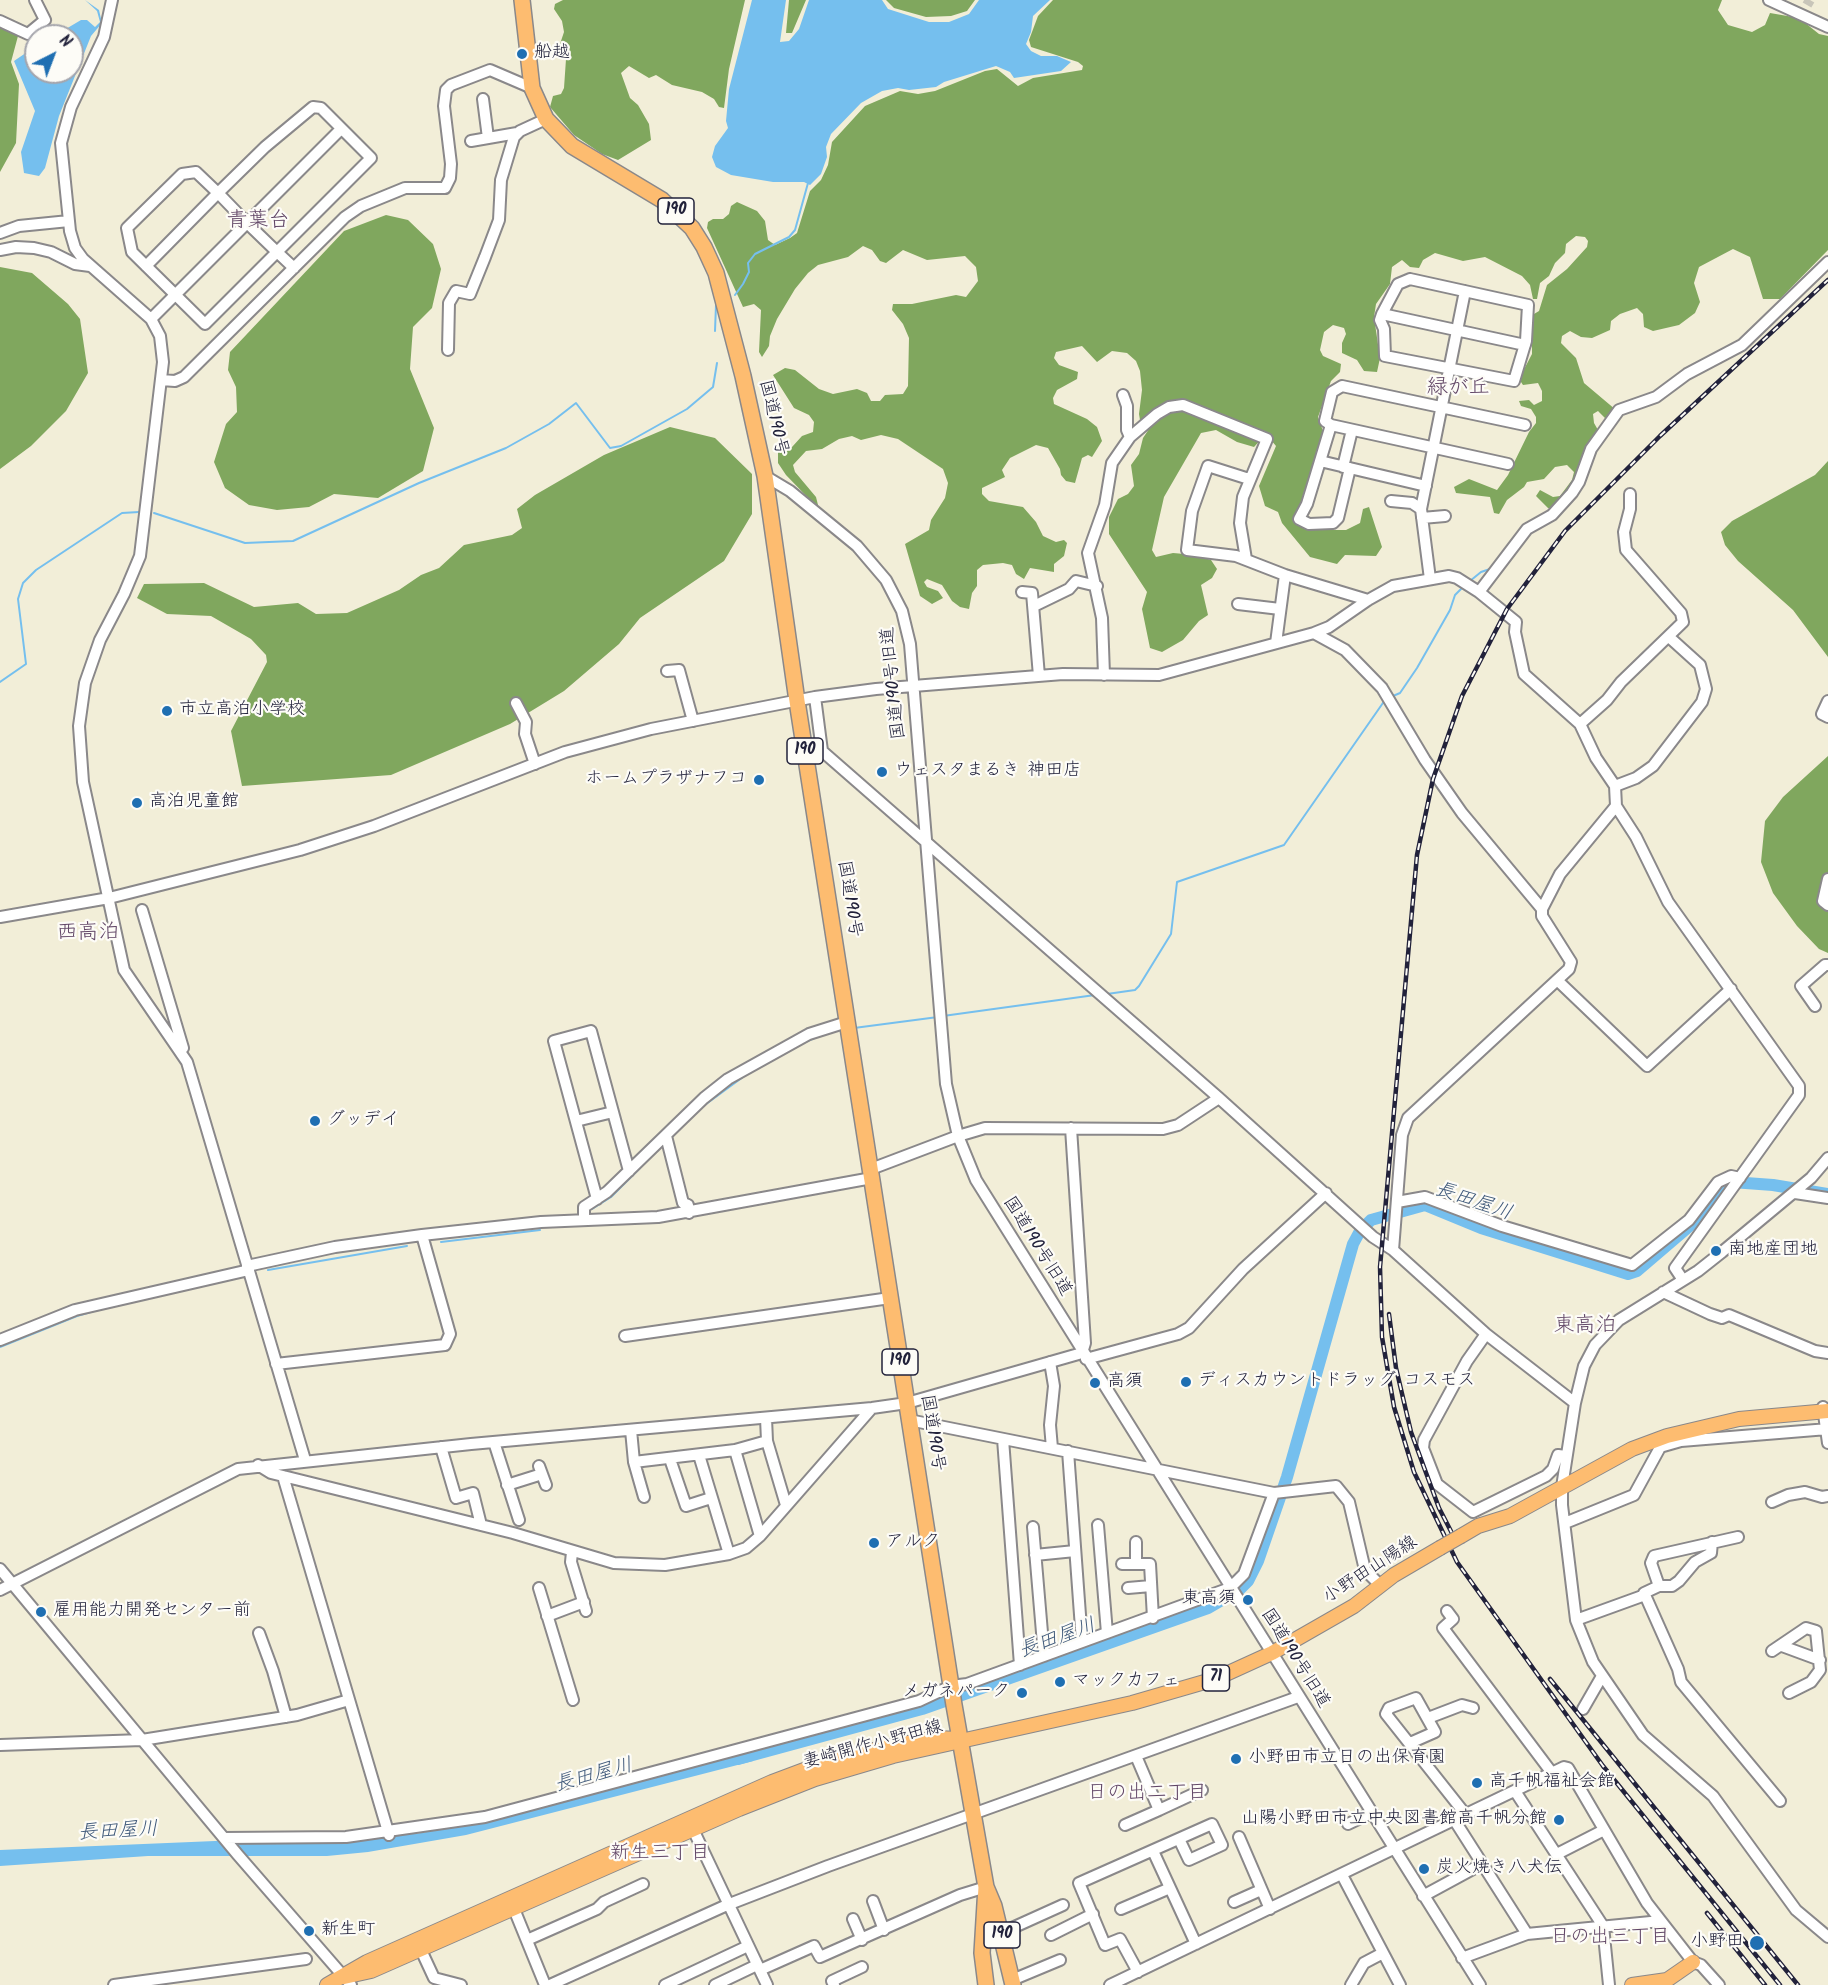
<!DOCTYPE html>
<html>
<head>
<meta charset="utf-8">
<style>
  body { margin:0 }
  #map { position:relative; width:1828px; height:1985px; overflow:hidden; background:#f2eed8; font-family:Kalam,sans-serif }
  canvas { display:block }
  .north { position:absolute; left:24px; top:24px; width:60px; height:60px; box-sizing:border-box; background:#fdfcf7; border:2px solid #a5a5ac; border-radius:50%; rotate:42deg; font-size:16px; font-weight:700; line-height:24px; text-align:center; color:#22223b }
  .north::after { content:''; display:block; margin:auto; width:21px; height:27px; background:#1f6fb2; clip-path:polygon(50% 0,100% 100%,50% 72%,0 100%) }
</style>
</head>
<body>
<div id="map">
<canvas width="1828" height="1985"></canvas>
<div class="north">N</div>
</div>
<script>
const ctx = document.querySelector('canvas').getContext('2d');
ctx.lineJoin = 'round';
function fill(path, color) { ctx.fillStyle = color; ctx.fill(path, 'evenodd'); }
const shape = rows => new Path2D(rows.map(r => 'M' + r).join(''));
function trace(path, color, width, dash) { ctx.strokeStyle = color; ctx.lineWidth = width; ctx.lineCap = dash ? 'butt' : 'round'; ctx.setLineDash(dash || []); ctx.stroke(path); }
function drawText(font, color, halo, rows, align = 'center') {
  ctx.font = font + ' Kalam,"Klee One",sans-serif'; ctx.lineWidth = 4.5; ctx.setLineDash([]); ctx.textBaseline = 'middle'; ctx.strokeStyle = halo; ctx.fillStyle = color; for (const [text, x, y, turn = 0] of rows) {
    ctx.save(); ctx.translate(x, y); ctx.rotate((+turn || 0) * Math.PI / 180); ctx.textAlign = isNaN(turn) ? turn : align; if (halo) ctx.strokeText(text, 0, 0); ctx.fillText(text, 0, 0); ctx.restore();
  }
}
const forest = shape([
  [563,0,745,0,729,69,724,108,719,107,714,99,702,92,672,85,656,75,649,78,629,66,621,73,630,98,638,105,649,124,651,140,618,160,602,154,574,135,550,107,553,96,561,94,564,88,566,59,559,47,564,32,562,21,554,9,555,4],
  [789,0,806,0,792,33,786,33],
  [886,0,975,0,967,11,951,16,926,17,894,8],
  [1053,0,1722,0,1718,10,1728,25,1752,32,1765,25,1770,13,1799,18,1819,34,1828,36,1828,250,1780,299,1763,299,1750,257,1733,249,1699,267,1694,283,1700,302,1695,313,1679,325,1653,331,1644,327,1643,314,1637,308,1620,314,1611,321,1610,330,1592,338,1581,337,1570,331,1562,336,1561,343,1576,358,1584,383,1616,410,1611,416,1605,418,1598,411,1593,414,1594,423,1598,430,1582,471,1555,509,1548,508,1536,496,1540,490,1553,497,1560,496,1572,480,1574,472,1567,465,1555,467,1544,479,1527,482,1524,487,1507,500,1499,514,1494,513,1490,497,1456,493,1454,487,1469,479,1497,490,1508,475,1529,432,1536,423,1536,417,1531,409,1521,406,1519,401,1529,400,1534,405,1542,401,1542,391,1538,383,1523,385,1519,379,1532,354,1532,327,1534,314,1539,311,1547,285,1567,269,1587,247,1588,241,1585,237,1576,236,1566,244,1565,253,1555,263,1549,276,1540,283,1537,299,1533,299,1530,285,1522,276,1485,257,1463,261,1435,253,1423,260,1419,268,1410,267,1402,260,1392,267,1390,284,1376,304,1374,317,1380,358,1377,372,1364,371,1357,360,1342,353,1342,343,1346,334,1344,328,1333,325,1324,332,1320,350,1323,356,1341,364,1340,372,1331,381,1318,417,1323,431,1295,521,1312,530,1346,530,1360,523,1363,509,1369,507,1382,547,1376,556,1345,555,1337,564,1310,557,1282,523,1278,512,1265,506,1259,486,1276,446,1266,434,1254,447,1237,442,1216,430,1201,433,1164,497,1152,550,1156,557,1173,553,1196,555,1211,560,1217,569,1212,578,1201,585,1208,615,1199,621,1183,640,1162,652,1150,648,1142,609,1147,592,1109,534,1109,517,1118,499,1128,494,1134,486,1131,465,1139,454,1143,438,1151,426,1145,420,1140,420,1139,414,1142,390,1140,371,1136,361,1127,353,1112,351,1097,362,1082,346,1056,352,1054,358,1059,365,1078,372,1077,379,1057,390,1053,398,1054,404,1087,419,1097,427,1102,441,1092,457,1088,455,1082,458,1075,483,1066,481,1061,475,1060,469,1048,448,1036,445,1010,458,1002,470,1005,477,982,488,982,494,989,501,1023,507,1036,522,1043,536,1056,542,1064,540,1067,543,1064,556,1054,564,1054,572,1030,568,1024,579,1016,574,1012,565,1003,563,983,565,977,570,977,586,972,593,969,609,960,607,952,601,942,585,927,579,924,582,927,587,938,591,943,598,932,604,920,596,905,544,929,530,931,520,945,498,948,483,943,469,898,439,881,435,861,440,852,436,839,439,822,449,806,451,793,465,795,472,816,497,818,505,815,505,786,475,778,463,778,447,792,447,802,436,813,432,814,422,809,415,794,408,773,375,785,368,795,370,819,389,833,394,857,389,867,393,871,401,880,401,885,395,903,394,908,386,909,338,903,324,892,310,893,304,912,304,956,295,966,297,978,281,976,267,965,256,927,260,903,250,886,263,880,261,872,250,863,246,848,257,818,265,808,273,795,289,777,319,770,336,769,346,762,357,759,352,761,310,754,304,743,307,707,228,708,222,713,219,723,219,729,214,731,206,737,202,757,211,765,221,768,240,775,245,790,238,797,233,810,191,821,180,828,165,832,142,865,106,900,91,918,94,935,91,985,71,997,69,1018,86,1033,78,1082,70,1083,66,1078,62,1031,47,1029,40,1038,16],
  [0,24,18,36,11,62,19,84,16,143,0,172],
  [386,215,408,220,433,244,441,269,432,308,413,327,410,369,434,428,423,471,378,498,334,494,309,507,277,510,249,505,225,488,214,462,226,424,237,412,236,387,228,370,230,352,344,231],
  [0,267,32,273,68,304,80,319,88,373,66,411,31,446,0,469],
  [670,427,715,438,752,474,752,514,724,561,640,618,619,644,564,691,510,724,391,775,242,786,231,731,267,662,266,655,251,639,211,616,167,614,137,598,144,584,204,583,254,607,298,603,316,614,347,613,399,590,421,575,439,568,464,545,512,535,522,528,517,509,535,495,604,455],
  [1828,461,1828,657,1793,610,1738,561,1725,545,1721,532,1732,521,1815,475],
  [1828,756,1828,953,1819,949,1797,926,1773,893,1761,862,1765,821,1783,797]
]);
const water = shape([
  [85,0,99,10,102,23,91,36,59,116,45,168,39,176,24,173,21,152,35,111,14,61,36,46,36,72,72,72,72,36,54,36,81,20,87,20,95,27,100,22,97,11],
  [752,0,786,0,780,42,789,41,799,29,809,0,882,0,888,9,929,22,949,22,969,14,979,0,1050,0,1033,16,1031,32,1026,44,1031,51,1041,56,1057,56,1071,62,1061,71,1014,78,1010,72,996,66,944,82,936,87,909,90,898,88,882,91,861,103,831,134,826,147,827,157,821,174,810,185,804,182,773,182,731,175,716,167,712,157,715,146,728,128,726,121,729,89],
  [749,1750,753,1761,466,1835,368,1852,327,1856,148,1856,0,1866,0,1850,239,1840,348,1841,421,1833,484,1821]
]);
const stream = shape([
  [735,295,743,284,749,272,748,263,755,254,789,237,795,230,808,183],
  [715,331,716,305],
  [154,513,245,543,293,541,419,483,506,448,549,424,576,403,610,448,621,446,687,409,713,387,717,363],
  [1470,581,1481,572,1490,569],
  [0,682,26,664,18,599,23,583,36,570,122,513,139,512],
  [1393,696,1400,693,1417,668,1450,610,1455,595,1463,587],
  [1107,994,1135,990,1139,986,1171,934,1177,882,1284,845,1385,700],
  [943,1016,1095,995],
  [854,1028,938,1017],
  [805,1042,817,1037],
  [702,1107,743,1077],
  [592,1209,611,1197,640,1168],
  [441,1242,540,1230],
  [268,1270,407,1246],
  [0,1347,77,1316,101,1309]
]);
const river = shape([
  [738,1759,922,1709,1208,1608,1239,1590,1248,1581,1258,1561,1287,1477,1353,1244,1360,1231,1371,1220,1425,1205,1481,1228,1628,1274,1637,1271,1699,1218,1722,1185,1732,1182,1773,1185,1827,1194]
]);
const minorTunnel = shape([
  [1807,5,1810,0]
]);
const minor = shape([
  [112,0,104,37,71,107,61,143,70,231,75,248,83,259,151,319,160,336,163,362,140,556,124,594,100,640,85,683,79,726,83,782,124,970,187,1062,305,1460],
  [1769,0,1828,27],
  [0,21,28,34,45,20,35,0],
  [483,99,488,138],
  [471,141,517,133],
  [0,233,19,226,69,221],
  [0,250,16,247,34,248,51,252,75,264,90,266],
  [146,266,218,193,265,147,313,107,321,108,371,158,205,324,132,252,127,228,182,174,196,172,218,193,247,223,277,252,294,268],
  [1410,279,1528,305,1526,341,1514,381,1385,356,1384,329,1380,320,1382,314,1398,284,1410,279],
  [1382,314,1525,345],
  [151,319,341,129],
  [448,350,449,303,456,291,470,294,485,257,499,220,501,180,514,137,520,131,546,119],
  [161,380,175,381,184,377,345,217,361,206,405,188,445,188,450,178,451,164,444,106,446,90,451,85,490,70,532,88],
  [1123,395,1127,406,1127,430,1130,437],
  [1331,425,1307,504,1299,519,1309,524,1333,523,1338,518,1350,468],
  [1320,461,1426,486],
  [1508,464,1331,425,1325,421,1332,392,1342,386,1525,425],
  [1343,467,1352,430],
  [765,476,790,491,857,546,886,580,902,611,910,644,946,1084,958,1136,976,1180,1480,1985],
  [1249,479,1208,466,1192,511,1187,550,1236,556,1285,575,1368,600],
  [1391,501,1412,503,1421,509],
  [1422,518,1445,516],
  [1430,579,1421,509,1465,291],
  [1022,592,1032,593,1039,676],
  [1479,592,1527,529,1552,515,1572,493,1579,482,1591,449,1619,410,1656,397,1687,374,1742,345,1828,262],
  [1238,604,1280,609],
  [1034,606,1069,589,1076,581,1097,586],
  [1314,633,1345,650,1382,688,1425,760,1462,813,1542,909,1542,916,1571,962,1569,969,1408,1118,1402,1135,1393,1250],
  [1276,643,1285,575],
  [667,671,679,670,693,721],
  [1104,675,1102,618,1088,553,1105,505,1112,463,1130,437,1157,414,1169,407,1183,405,1267,439,1243,497,1240,523,1246,559],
  [815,697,822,751,1219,1098,1373,1237,1393,1250,1486,1334,1575,1403],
  [1828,701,1822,714,1828,717],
  [516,703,526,722,525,734,535,764],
  [1580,724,1607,700,1621,682,1683,622,1681,613,1626,550,1624,532,1630,509,1630,494],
  [1615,786,1636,778,1653,766,1702,702,1706,689,1700,665,1669,637],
  [1828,879,1823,901,1828,905],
  [1542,909,1560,874,1616,806],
  [142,910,183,1048],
  [0,917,109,898,300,850,374,826,565,752,651,729,815,697,876,689,1063,674,1159,675,1314,633,1329,627,1368,600,1393,586,1449,576,1457,578,1479,592,1516,622,1515,632,1524,674,1580,724,1596,758,1615,786,1616,806,1636,837,1668,902,1799,1086,1799,1095,1675,1268,1683,1280],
  [1557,980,1647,1066,1731,989],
  [1815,1006,1801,986,1825,965,1828,965],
  [576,1121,613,1112],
  [666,1136,683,1203,688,1205,689,1213],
  [1828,1158,1811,1178,1722,1252,1698,1271,1619,1320,1595,1345,1584,1366,1575,1403,1562,1487,1562,1505,1576,1620,1593,1662,1643,1735,1713,1796,1796,1910,1828,1937],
  [871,1169,958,1136,985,1128,1163,1129,1178,1125,1219,1098],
  [1795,1193,1828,1198],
  [597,1199,554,1041,591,1031,629,1171],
  [1397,1202,1425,1197,1502,1226,1632,1265,1689,1220,1718,1182,1731,1176,1740,1178],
  [584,1220,584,1207,607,1192,704,1098,728,1079,809,1034,847,1022],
  [247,1266,335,1247,422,1235,541,1222,658,1217,872,1178],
  [1663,1292,1710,1314,1722,1318,1729,1315,1815,1351,1828,1353],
  [1486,1334,1467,1361,1424,1440,1423,1448,1437,1484,1473,1512,1546,1476,1553,1469,1558,1455,1566,1456],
  [625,1336,890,1298],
  [0,1340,75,1310,249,1270],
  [1086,1359,1178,1334,1189,1328,1243,1269,1326,1193],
  [1050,1362,1054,1386,1050,1425,1052,1448],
  [276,1364,445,1345,450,1334,422,1235],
  [1823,1407,1828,1443],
  [766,1418,767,1441,786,1505],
  [909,1420,1274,1493,1336,1486,1349,1502,1365,1570,1380,1585],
  [631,1430,634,1462,644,1497],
  [1003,1439,1020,1665],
  [494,1442,519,1520],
  [441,1447,456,1498,473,1493,481,1525],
  [1660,1447,1681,1441,1828,1429],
  [735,1450,760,1536],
  [1068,1451,1082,1642],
  [699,1455,729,1554],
  [670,1459,686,1506,711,1498],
  [634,1462,735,1450,767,1441],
  [258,1465,271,1473,513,1533,614,1563,665,1565,729,1554,746,1548,760,1536,872,1408],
  [539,1466,546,1485],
  [283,1476,389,1835],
  [507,1485,542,1474],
  [1772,1502,1788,1495,1805,1492,1822,1497,1828,1496],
  [1565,1523,1634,1495,1663,1442],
  [1098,1525,1107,1633],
  [1033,1527,1044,1656],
  [1136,1542,1136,1564],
  [572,1552,571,1562,586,1611],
  [1035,1555,1075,1551],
  [1122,1564,1150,1564,1153,1618],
  [0,1569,238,1855,351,1985],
  [1659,1586,1651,1563,1654,1556,1738,1537],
  [539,1588,573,1700],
  [1128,1588,1151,1586],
  [0,1590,238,1469,471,1444,872,1408,907,1403,1082,1353,1085,1343,1071,1128],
  [1644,1593,1659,1586,1672,1586,1679,1581,1695,1562,1711,1553,1712,1542],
  [1447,1611,1453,1619,1443,1628,1552,1773],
  [547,1616,584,1602],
  [1576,1620,1645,1595,1678,1669,1681,1682,1780,1801],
  [259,1633,273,1671,286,1717],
  [1782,1646,1820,1660],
  [1772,1651,1806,1628,1816,1631,1820,1670,1811,1682,1789,1693],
  [1583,1709,1602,1676],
  [1428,1718,1462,1705,1473,1708],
  [1410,1743,1435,1732,1416,1698,1389,1708,1386,1714,1466,1815],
  [0,1745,142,1740,297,1715,349,1700],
  [1515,1791,1603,1926,1609,1985],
  [1159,1810,1202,1790],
  [1455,1821,1527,1934],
  [690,1823,767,1985],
  [1348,1824,1371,1813],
  [1125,1825,1159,1810,1136,1756],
  [1239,1837,1270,1909],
  [224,1838,346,1837,485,1817,919,1701,951,1686,967,1684,1230,1588,1244,1574,1274,1493],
  [1153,1851,1196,1944],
  [1557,1854,1604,1830],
  [1342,1875,1400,1985],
  [1423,1896,1482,1864],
  [873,1901,884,1930],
  [1234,1902,1261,1890],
  [514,1909,545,1985],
  [1121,1909,1170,1888],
  [853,1919,862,1940],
  [1001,1933,1063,1905],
  [1051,1935,1093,1914],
  [527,1940,597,1909,604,1902,643,1884],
  [421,1950,434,1978,461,1985],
  [1462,1958,1527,1934,1661,1921],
  [760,1970,814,1946,820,1957,960,1895,986,1887],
  [1138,1972,1120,1939,1105,1945,1079,1883,1212,1824,1222,1845,1189,1860,1179,1839],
  [1012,1980,1060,1960],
  [114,1985,306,1959],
  [550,1985,727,1905,828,1866,1298,1697],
  [665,1985,748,1946],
  [715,1985,757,1965],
  [834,1985,832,1981,862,1967],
  [1110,1985,1564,1767,1568,1768,1647,1903,1693,1962,1701,1965,1719,1985],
  [1351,1985,1364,1963,1383,1953]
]);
const major = shape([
  [1461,1536,1478,1526,1510,1516,1632,1449,1667,1436,1739,1419,1828,1411],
  [344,1977,371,1971,739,1809,815,1779,893,1756,1132,1703,1215,1679,1272,1653,1354,1606,1394,1575,1440,1548],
  [327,1985,367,1962,772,1782,812,1767,885,1747,938,1738,957,1739],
  [1632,1985,1667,1980,1693,1962]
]);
const highway = shape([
  [522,0,532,88,546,119,572,146,662,200,692,228,704,247,716,273,743,376,765,476,797,701,954,1705,986,1887,994,1906,1013,1985],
  [986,1985,982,1953,986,1887]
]);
const rail = shape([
  [1389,1314,1396,1368,1411,1432,1439,1508,1457,1543],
  [1550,1679,1798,1985],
  [1707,1913,1765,1985],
  [1780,1985,1603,1766,1457,1562,1414,1472,1394,1407,1382,1337,1380,1267,1417,855,1433,779,1462,696,1507,609,1565,531,1660,436,1828,280]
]);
const majorBridge = shape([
  [1440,1548,1461,1536]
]);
const markers = [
  [522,54,6,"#1f6fb2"],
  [167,711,6,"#1f6fb2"],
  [882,772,6,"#1f6fb2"],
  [759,780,6,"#1f6fb2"],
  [137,803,6,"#1f6fb2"],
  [315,1121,6,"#1f6fb2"],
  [1716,1251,6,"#1f6fb2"],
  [1186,1382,6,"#1f6fb2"],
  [1095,1383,6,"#1f6fb2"],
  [874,1543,6,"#1f6fb2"],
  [1248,1600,6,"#1f6fb2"],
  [41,1612,6,"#1f6fb2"],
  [1060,1682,6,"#1f6fb2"],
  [1022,1693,6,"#1f6fb2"],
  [1236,1759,6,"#1f6fb2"],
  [1477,1783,6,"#1f6fb2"],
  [1559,1820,6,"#1f6fb2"],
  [1424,1869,6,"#1f6fb2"],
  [309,1931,6,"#1f6fb2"],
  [1757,1943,8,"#1f6fb2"]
];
const shields = [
  [676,211,36],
  [805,751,36],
  [900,1362,36],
  [1216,1678,27],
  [1002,1935,36]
];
const shieldNames = [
  ["190",676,211],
  ["190",805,751],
  ["190",900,1362],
  ["71",1216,1678],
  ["190",1002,1935]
];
const poiNames = [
  ["船越",534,54],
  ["市立高泊小学校",179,711],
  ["ウェスタまるき 神田店",894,772],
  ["ホームプラザナフコ",747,780,"right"],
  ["高泊児童館",149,803],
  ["グッデイ",327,1121],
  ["南地産団地",1728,1251],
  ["ディスカウントドラッグ コスモス",1198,1382],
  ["高須",1107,1383],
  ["アルク",886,1543],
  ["東高須",1236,1600,"right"],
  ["雇用能力開発センター前",53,1612],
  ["マックカフェ",1072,1682],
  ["メガネパーク",1010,1693,"right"],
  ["小野田市立日の出保育園",1248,1759],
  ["高千帆福祉会館",1489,1783],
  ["山陽小野田市立中央図書館高千帆分館",1547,1820,"right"],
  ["炭火焼き八犬伝",1436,1869],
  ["新生町",321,1931],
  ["小野田",1744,1943,"right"]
];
const streetNames = [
  ["国道190号",772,418,77],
  ["国道190号旧道",895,683,-96],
  ["国道190号",848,899,81],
  ["国道190号旧道",1036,1247,58],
  ["国道190号",931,1433,81],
  ["小野田山陽線",1371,1571,-33],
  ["国道190号旧道",1294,1659,58],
  ["妻崎開作小野田線",873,1746,-15]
];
const waterNames = [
  ["長田屋川",1473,1203,19],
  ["長田屋川",1058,1640,-20],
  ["長田屋川",594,1777,-15],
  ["長田屋川",118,1833,-3]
];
const neighbourhoodNames = [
  ["日の出二丁目",1147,1795],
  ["新生三丁目",660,1855],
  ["日の出三丁目",1610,1939]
];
const quarterNames = [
  ["青葉台",258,222],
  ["緑が丘",1458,389],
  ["西高泊",88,934],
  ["東高泊",1585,1327]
];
fill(forest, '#80a75e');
fill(water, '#75bfee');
trace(stream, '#75bfee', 2);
trace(river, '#75bfee', 12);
trace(minorTunnel, '#c8c5b9', 10, [10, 5]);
trace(minor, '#8a888a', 14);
trace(major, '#8a888a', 16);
trace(highway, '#8a888a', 18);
trace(minor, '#fff', 10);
trace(major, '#fdbc70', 14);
trace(highway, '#fdbc70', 15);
trace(rail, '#22223b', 4.5);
trace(rail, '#fdfcf7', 2, [7]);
trace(majorBridge, '#8a888a', 16, []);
trace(majorBridge, '#fdbc70', 14);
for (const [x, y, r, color] of markers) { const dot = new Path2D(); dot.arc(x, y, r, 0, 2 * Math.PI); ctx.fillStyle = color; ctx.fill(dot); trace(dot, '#fdfcf7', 2); }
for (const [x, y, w] of shields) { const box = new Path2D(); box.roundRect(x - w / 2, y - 13, w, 26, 4.5); ctx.fillStyle = '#fdfcf7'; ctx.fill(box); trace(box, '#22223b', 1.5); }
drawText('bold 16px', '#22223b', null, shieldNames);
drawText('18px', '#22223b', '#fdfcf7', poiNames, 'left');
drawText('18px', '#22223b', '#fdfcf7', streetNames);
drawText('italic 20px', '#3f597a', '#fdfcf7', waterNames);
drawText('20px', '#624767', '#fdfcf7', neighbourhoodNames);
drawText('21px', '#624767', '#fdfcf7', quarterNames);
</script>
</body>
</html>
